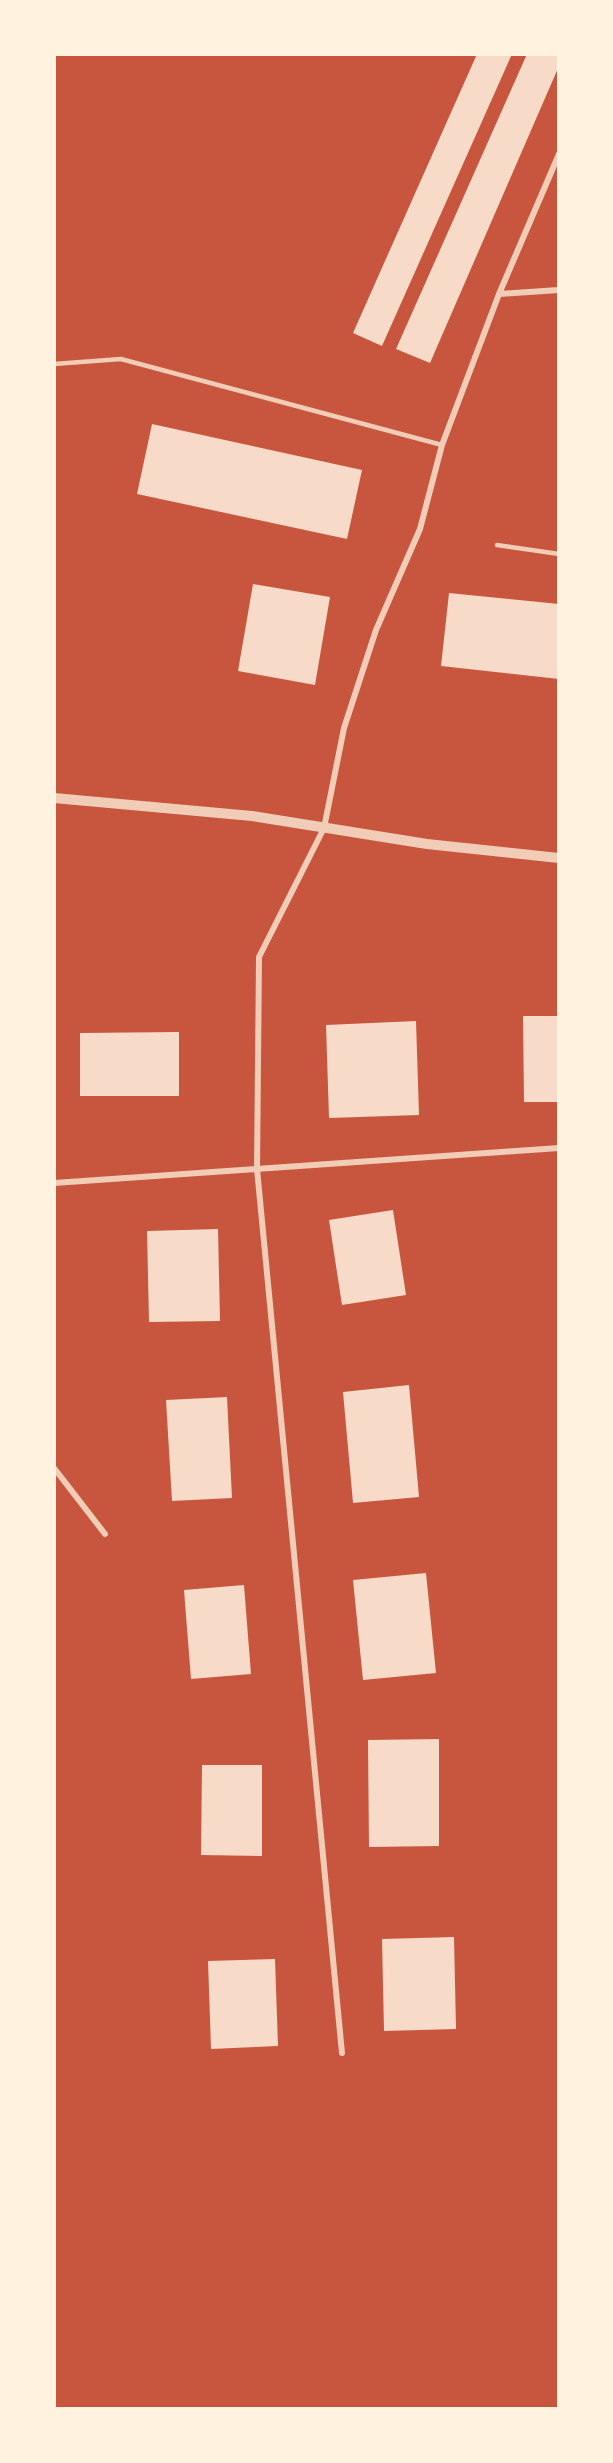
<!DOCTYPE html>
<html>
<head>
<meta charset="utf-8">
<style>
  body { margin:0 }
  #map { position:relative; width:613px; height:2463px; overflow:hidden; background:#c8553d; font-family:Manrope,sans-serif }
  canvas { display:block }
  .frame { position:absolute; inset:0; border:56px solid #fff3e0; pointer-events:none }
</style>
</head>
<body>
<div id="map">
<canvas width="613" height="2463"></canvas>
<div class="frame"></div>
</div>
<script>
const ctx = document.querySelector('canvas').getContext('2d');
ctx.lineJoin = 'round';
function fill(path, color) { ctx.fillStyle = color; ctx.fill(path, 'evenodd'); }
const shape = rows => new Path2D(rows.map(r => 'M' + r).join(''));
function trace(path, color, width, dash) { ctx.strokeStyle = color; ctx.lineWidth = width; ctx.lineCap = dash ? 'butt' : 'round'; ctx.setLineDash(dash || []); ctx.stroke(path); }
const building = shape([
  [477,54,512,54,382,346,353,333],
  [527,54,559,54,559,66,430,363,396,349],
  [152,424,362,470,347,539,137,494],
  [253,584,330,597,315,685,238,671],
  [449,593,559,604,559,679,441,666],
  [523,1016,559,1016,559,1102,524,1102],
  [416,1021,419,1115,329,1118,326,1025],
  [179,1032,179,1096,80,1096,80,1033],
  [393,1210,406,1295,342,1305,329,1220],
  [218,1229,220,1321,149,1322,147,1231],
  [409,1385,419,1497,353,1503,343,1392],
  [227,1397,232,1498,172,1501,166,1400],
  [426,1573,436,1673,363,1680,353,1580],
  [244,1585,251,1674,191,1679,184,1590],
  [439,1739,439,1846,369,1847,368,1740],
  [202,1765,262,1765,262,1856,201,1855],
  [454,1937,456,2029,384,2031,382,1939],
  [275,1959,278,2046,211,2049,208,1961]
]);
const service = shape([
  [54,364,121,359,442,445],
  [497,545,559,554]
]);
const minor = shape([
  [499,294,559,290],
  [54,1183,559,1148],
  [54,1468,105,1534],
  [342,2053,257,1169,259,957,324,828,344,728,376,630,420,529,442,445,499,294,559,154]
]);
const tertiary = shape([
  [54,798,252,816,427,844,559,858]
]);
fill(building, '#f7dbc8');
trace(service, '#f1ccb7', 4.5);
trace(minor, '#f1ccb7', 6);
trace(tertiary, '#f1ccb7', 10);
</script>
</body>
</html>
